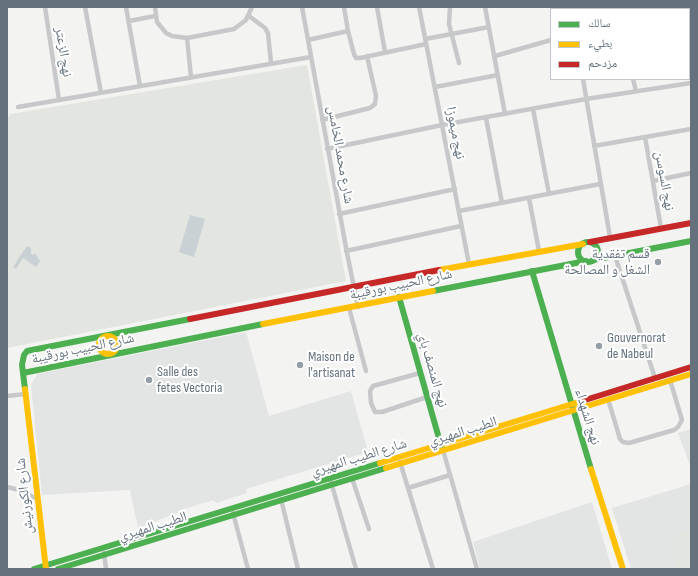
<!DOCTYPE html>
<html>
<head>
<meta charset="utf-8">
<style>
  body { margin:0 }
  #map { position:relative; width:698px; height:576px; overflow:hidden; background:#f3f3f1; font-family:"Sofia Sans Condensed","Noto Naskh Arabic",sans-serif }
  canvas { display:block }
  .frame { position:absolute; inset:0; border:8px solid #65727e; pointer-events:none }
  .legend { position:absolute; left:550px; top:8px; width:140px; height:72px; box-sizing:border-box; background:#fff; border:1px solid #c1c7cb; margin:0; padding:5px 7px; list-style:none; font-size:12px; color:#65727e }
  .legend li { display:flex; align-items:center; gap:8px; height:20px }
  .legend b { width:20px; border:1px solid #c1c7cb }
</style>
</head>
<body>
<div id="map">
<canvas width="698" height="576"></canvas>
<div class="frame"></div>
<ul class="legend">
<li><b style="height:5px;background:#4caf50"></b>سالك</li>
<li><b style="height:5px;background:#ffc107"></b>بطيء</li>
<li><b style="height:5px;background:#c62828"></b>مزدحم</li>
</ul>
</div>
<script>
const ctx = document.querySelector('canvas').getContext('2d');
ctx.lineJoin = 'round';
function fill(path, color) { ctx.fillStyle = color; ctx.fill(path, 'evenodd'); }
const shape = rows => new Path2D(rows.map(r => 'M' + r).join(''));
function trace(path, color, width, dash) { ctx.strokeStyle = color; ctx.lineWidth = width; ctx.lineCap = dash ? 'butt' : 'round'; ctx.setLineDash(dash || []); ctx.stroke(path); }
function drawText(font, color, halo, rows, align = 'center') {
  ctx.font = font + ' "Sofia Sans Condensed","Noto Naskh Arabic",sans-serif'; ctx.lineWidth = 4; ctx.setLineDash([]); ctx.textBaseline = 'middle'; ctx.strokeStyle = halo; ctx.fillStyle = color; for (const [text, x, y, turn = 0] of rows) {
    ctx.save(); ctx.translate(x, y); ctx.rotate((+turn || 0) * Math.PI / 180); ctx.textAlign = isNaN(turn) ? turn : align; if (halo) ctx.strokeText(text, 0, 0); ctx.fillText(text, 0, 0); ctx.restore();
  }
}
const built = shape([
  [246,332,269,416,351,391,368,452,246,489,247,493,216,503,214,500,178,511,178,513,138,528,130,490,42,495,31,385,37,374],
  [691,429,691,468,678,433],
  [691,484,691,569,631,569,612,508],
  [592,502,612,569,480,569,473,542]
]);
const green = shape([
  [307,65,346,281,7,348,7,120,10,114],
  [687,531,691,532,691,569,678,569,671,547,672,542,677,534]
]);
const water = shape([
  [190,215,205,219,194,257,179,252],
  [27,246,31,248,31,254,33,255,35,253,40,261,36,267,23,258,16,269,13,267]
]);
const street = shape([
  [45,7,59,100],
  [85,7,101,93],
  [126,7,140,86],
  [155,7,157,22,166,33,172,36,187,38,234,29,246,20,252,7],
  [302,7,347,253,358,307],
  [344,7,348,31],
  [377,7,385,52],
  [419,7,469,264],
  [450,7,449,24,459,63],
  [485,7,505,114],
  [571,7,571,9],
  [658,7,659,9],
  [249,16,265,28,268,33,271,63],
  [129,21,155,16],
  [187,38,191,77],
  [425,39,489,27],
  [308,40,348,31,354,54,356,58,360,58,426,44],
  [495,56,551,40],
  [583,79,610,237],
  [633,79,636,91],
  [435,87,498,75],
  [18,107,311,57],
  [533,109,549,194],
  [486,118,502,203],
  [322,120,370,108,375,104,376,96,367,56],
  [645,137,661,228],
  [594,146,691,129],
  [327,149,442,125,586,99,691,83],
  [653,181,691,173],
  [529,198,539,251],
  [459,211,600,184],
  [339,214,455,189],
  [346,251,461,226],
  [615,256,655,378],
  [349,308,366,371],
  [420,373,373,386,370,391,371,403,375,412,382,412,427,397],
  [7,396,25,394],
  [608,399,620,439,623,442,629,443,674,430,678,427,682,420,670,380],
  [443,450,477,569],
  [400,462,433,569],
  [352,478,369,529],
  [331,482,356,569],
  [7,487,19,490,37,499],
  [408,488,450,475],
  [281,499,298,569],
  [233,513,248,569],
  [104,553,106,569]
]);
const fast = shape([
  '578 252a10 10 0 1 1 20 0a10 10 0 1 1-20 0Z',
  [593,260,691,241],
  [532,271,591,469],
  [433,291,586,261],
  [399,297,442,449],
  [23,373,263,324],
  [25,389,22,365,24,355,27,351,190,319],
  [34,569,380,463],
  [58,569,386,468]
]);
const slow = shape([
  [439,270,583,244],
  [263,324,433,291],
  '99 345a9 9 0 1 1 18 0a9 9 0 1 1-18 0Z',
  [25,389,46,569],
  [380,463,582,401],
  [386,468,691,374],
  [591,469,623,569]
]);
const jam = shape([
  [590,242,691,223],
  [190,319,439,270],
  [582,401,691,367]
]);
const markers = [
  [658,262,4,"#979fa6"],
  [599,346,4,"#979fa6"],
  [300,365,4,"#979fa6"],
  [149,380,4,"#979fa6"]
];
const streetNames = [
  ["نهج الزعتر",63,52,81],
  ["نهج ميموزا",455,133,79],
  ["شارع محمد الخامس",340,155,80],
  ["نهج السوسن",664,181,80],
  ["شارع الحبيب بورقيبة",401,285,-12],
  ["شارع الحبيب بورقيبة",83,349,-12],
  ["نهج المنصف باي",432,370,74],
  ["نهج الشهداء",587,417,73],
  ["الطيب المهيري",463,432,-17],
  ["شارع الطيب المهيري",359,458,-17],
  ["شارع الكورنيش",25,496,-96],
  ["الطيب المهيري",153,527,-17]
];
const poiNames = [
  ["قسم تفقدية",650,254,"right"],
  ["الشغل و المصالحة",650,270,"right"],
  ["Gouvernorat",607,338],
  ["de Nabeul",607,354],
  ["Maison de",308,357],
  ["l'artisanat",308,373],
  ["Salle des",157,372],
  ["fetes Vectoria",157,388]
];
fill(built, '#e3e4e4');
fill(green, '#e2e5e0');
fill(water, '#cad1d4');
trace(street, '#c7c8c9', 4.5);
trace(fast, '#4caf50', 6);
trace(slow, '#ffc107', 6);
trace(jam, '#c62828', 6);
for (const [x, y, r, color] of markers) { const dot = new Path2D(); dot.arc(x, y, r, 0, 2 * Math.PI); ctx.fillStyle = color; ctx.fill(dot); trace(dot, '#fff', 1.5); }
drawText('14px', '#65727e', '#fff', streetNames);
drawText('14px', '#65727e', '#fff', poiNames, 'left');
</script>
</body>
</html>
